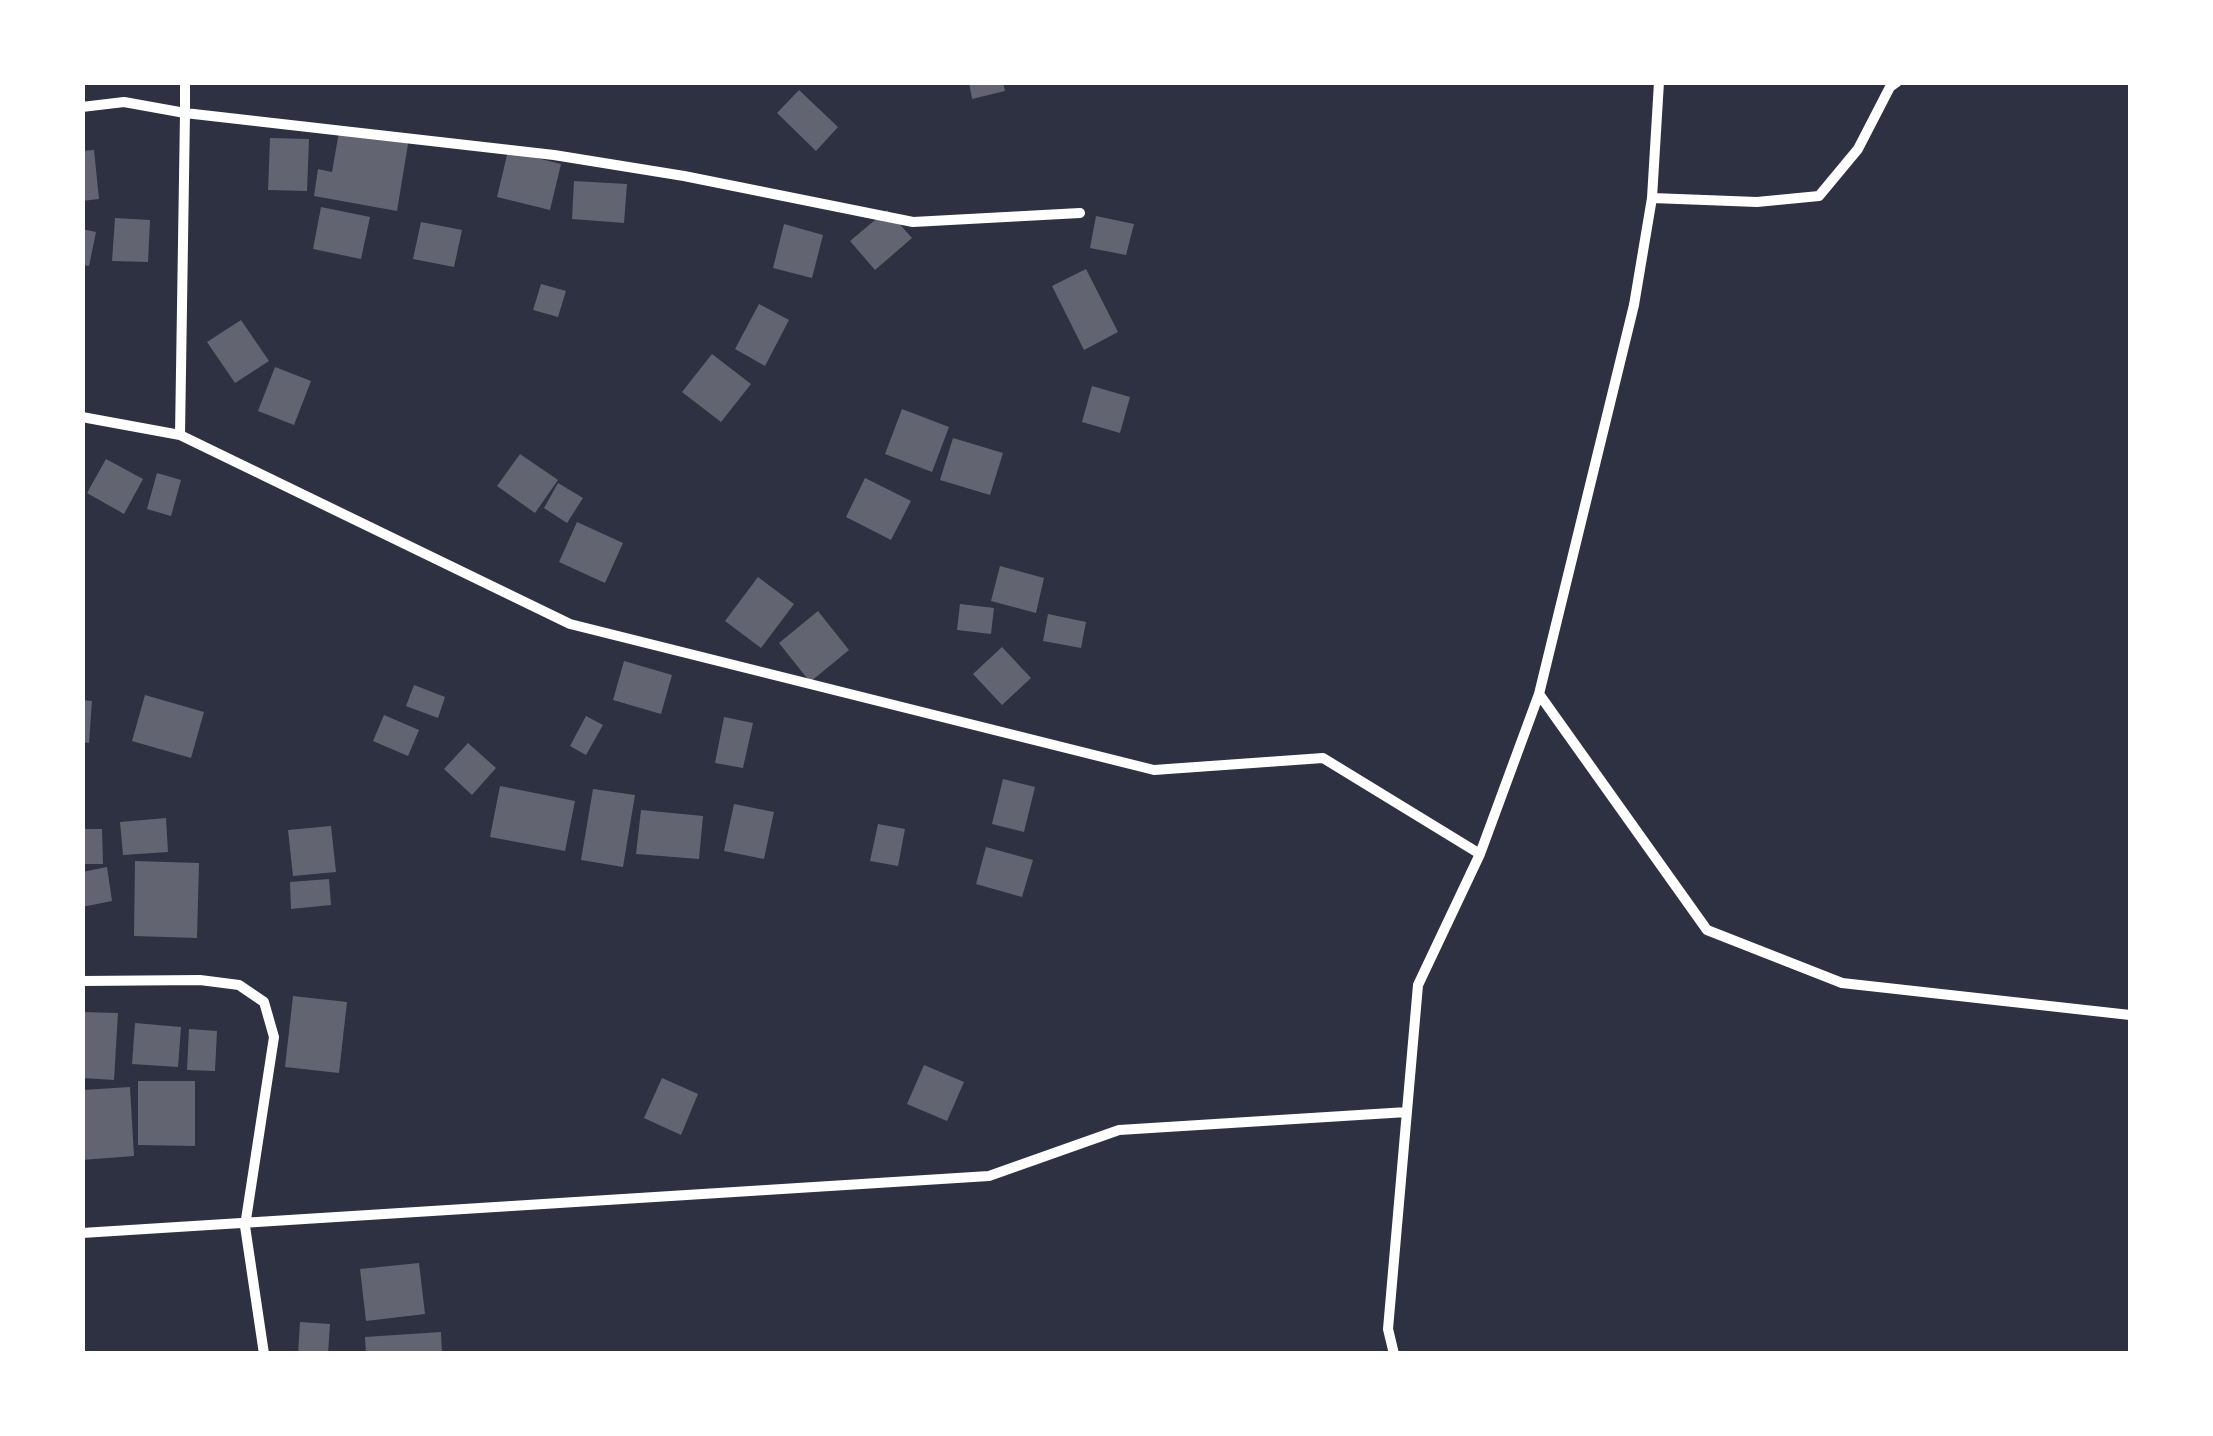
<!DOCTYPE html>
<html>
<head>
<meta charset="utf-8">
<style>
  body { margin:0 }
  #map { position:relative; width:2213px; height:1436px; overflow:hidden; background:#2d3142; font-family:"Exo 2",sans-serif }
  canvas { display:block }
  .frame { position:absolute; inset:0; border:85px solid #fff; pointer-events:none }
</style>
</head>
<body>
<div id="map">
<canvas width="2213" height="1436"></canvas>
<div class="frame"></div>
</div>
<script>
const ctx = document.querySelector('canvas').getContext('2d');
ctx.lineJoin = 'round';
function fill(path, color) { ctx.fillStyle = color; ctx.fill(path, 'evenodd'); }
const shape = rows => new Path2D(rows.map(r => 'M' + r).join(''));
function trace(path, color, width, dash) { ctx.strokeStyle = color; ctx.lineWidth = width; ctx.lineCap = dash ? 'butt' : 'round'; ctx.setLineDash(dash || []); ctx.stroke(path); }
const building = shape([
  [969,82,1003,82,1005,91,972,99],
  [799,90,838,127,816,151,777,113],
  [340,126,409,138,397,211,314,196,318,169,332,172],
  [270,138,309,139,307,191,268,190],
  [94,150,99,199,82,201,82,151],
  [508,151,561,164,550,210,497,197],
  [574,181,627,184,624,223,572,219],
  [321,207,370,217,361,259,313,249],
  [887,210,912,238,875,270,850,241],
  [1096,216,1134,224,1126,255,1090,248],
  [115,218,150,220,148,262,112,261],
  [421,222,462,230,454,267,413,259],
  [784,224,823,235,812,278,773,268],
  [82,229,96,232,89,266,82,265],
  [1086,269,1118,332,1084,350,1052,286],
  [541,284,566,291,558,317,533,310],
  [759,304,789,320,765,366,735,349],
  [241,320,269,361,235,383,207,342],
  [712,354,751,384,721,422,682,392],
  [275,367,311,381,294,425,258,411],
  [1092,386,1130,397,1120,433,1082,422],
  [902,409,949,427,932,472,885,454],
  [953,438,1003,453,990,495,940,480],
  [520,454,558,480,535,513,497,486],
  [106,459,143,479,124,514,87,493],
  [157,473,181,480,171,516,147,509],
  [865,478,911,501,891,540,846,517],
  [558,483,583,498,567,523,544,508],
  [577,522,623,543,605,583,559,562],
  [1000,566,1044,578,1036,613,991,601],
  [758,577,794,604,761,648,725,621],
  [960,604,994,608,991,634,957,630],
  [818,611,849,650,810,682,779,643],
  [1048,614,1086,622,1081,648,1043,641],
  [1002,647,1031,678,1002,705,973,674],
  [624,661,672,675,661,714,613,700],
  [414,685,445,697,438,718,406,706],
  [145,695,204,712,191,758,132,741],
  [82,700,92,701,89,743,82,742],
  [384,715,419,730,408,756,373,741],
  [586,716,603,725,586,755,570,746],
  [724,717,753,723,743,768,715,763],
  [468,743,496,768,472,795,444,769],
  [1003,779,1035,787,1024,832,992,824],
  [500,786,575,801,565,851,490,837],
  [593,789,635,795,623,867,581,860],
  [734,804,774,812,764,859,724,851],
  [641,810,703,816,699,859,636,854],
  [166,818,168,852,123,855,120,822],
  [878,824,905,829,898,866,870,861],
  [331,826,336,872,293,876,288,830],
  [82,829,102,829,103,864,82,864],
  [986,847,1033,860,1022,897,976,884],
  [135,861,199,863,197,938,134,936],
  [107,867,112,901,82,907,82,872],
  [329,879,331,905,291,909,290,882],
  [293,996,347,1002,339,1073,285,1067],
  [82,1012,118,1013,114,1080,82,1078],
  [135,1023,181,1027,178,1067,132,1064],
  [189,1029,217,1031,215,1071,187,1070],
  [924,1065,964,1082,947,1121,907,1104],
  [662,1078,698,1094,681,1135,644,1118],
  [138,1081,195,1081,195,1146,138,1145],
  [130,1087,134,1156,82,1160,82,1090],
  [419,1263,425,1314,366,1321,360,1269],
  [300,1322,330,1324,328,1354,298,1354],
  [441,1332,442,1354,366,1354,365,1337]
]);
const minor = shape([
  [82,107,124,102,185,113,185,82],
  [1652,198,1757,202,1819,196,1858,149,1890,87,1897,82],
  [82,417,180,435,570,624,1154,770,1323,758,1480,854],
  [180,435,185,113,554,155,684,176,913,222,1080,213],
  [1539,694,1707,930,1842,983,2130,1015],
  [82,981,200,980,239,985,264,1002,274,1037,245,1226,264,1354],
  [82,1233,989,1176,1119,1130,1407,1112],
  [1394,1354,1388,1329,1418,985,1480,854,1539,694,1634,305,1652,198,1659,82]
]);
fill(building, '#626471');
trace(minor, '#fff', 10);
</script>
</body>
</html>
